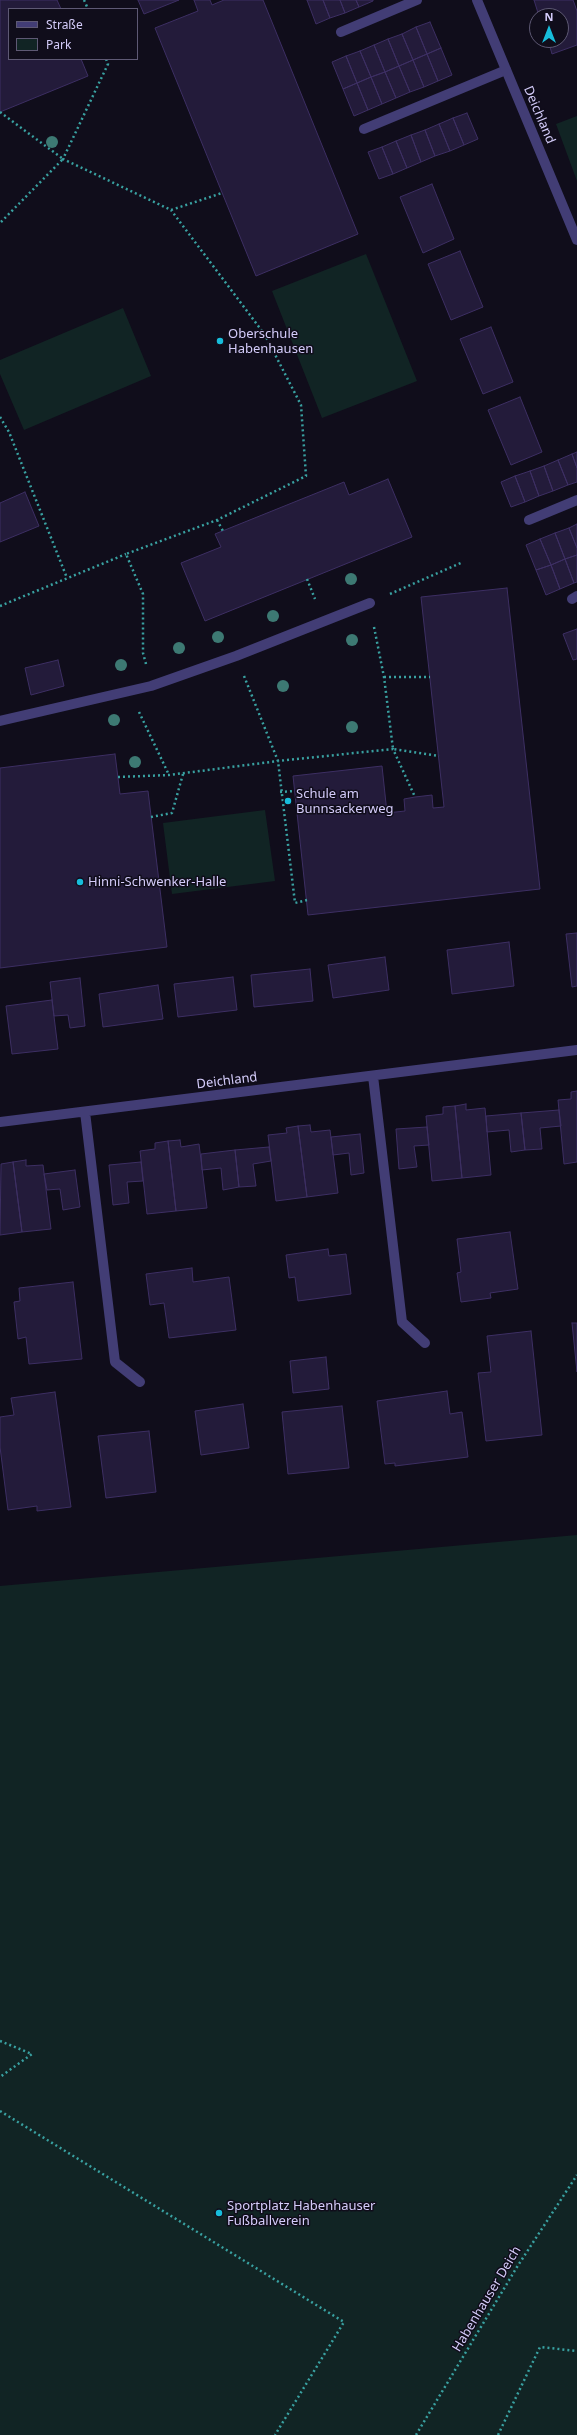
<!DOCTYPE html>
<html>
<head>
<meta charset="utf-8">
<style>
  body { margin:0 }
  #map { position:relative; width:577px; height:2435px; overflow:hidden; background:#100d1b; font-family:"Noto Sans",sans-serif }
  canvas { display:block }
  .legend { position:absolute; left:8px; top:8px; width:130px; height:52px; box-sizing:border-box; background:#100d1b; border:1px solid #5e5974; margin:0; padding:5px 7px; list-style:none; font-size:12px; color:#d4ccfa }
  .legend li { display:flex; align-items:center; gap:8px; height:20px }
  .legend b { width:20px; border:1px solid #5e5974 }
  .north { position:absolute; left:529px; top:8px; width:40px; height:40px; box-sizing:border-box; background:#100d1b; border:1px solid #5e5974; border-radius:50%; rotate:0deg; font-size:11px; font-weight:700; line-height:16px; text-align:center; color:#d4ccfa }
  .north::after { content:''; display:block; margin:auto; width:14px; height:18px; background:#17bddb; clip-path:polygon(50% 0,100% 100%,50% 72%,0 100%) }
</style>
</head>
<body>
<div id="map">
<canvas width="577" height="2435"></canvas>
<ul class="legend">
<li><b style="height:5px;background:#423d75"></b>Straße</li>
<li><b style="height:11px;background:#112424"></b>Park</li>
</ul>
<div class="north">N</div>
</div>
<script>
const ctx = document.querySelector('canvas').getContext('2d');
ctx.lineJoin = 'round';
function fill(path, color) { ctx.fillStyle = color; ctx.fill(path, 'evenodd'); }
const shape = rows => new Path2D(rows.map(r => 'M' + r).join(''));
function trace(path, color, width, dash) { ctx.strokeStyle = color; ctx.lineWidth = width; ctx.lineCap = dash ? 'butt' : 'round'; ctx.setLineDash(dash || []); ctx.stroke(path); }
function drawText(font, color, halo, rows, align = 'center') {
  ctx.font = font + ' "Noto Sans",sans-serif'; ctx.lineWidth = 3; ctx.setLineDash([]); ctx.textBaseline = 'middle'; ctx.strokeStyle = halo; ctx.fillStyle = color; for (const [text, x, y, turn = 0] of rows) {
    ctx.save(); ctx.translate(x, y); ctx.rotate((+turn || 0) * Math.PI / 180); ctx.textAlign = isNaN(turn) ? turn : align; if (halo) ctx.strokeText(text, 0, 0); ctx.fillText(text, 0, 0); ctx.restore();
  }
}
const green = shape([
  [577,116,577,181,556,124],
  [366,254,417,381,322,418,272,291],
  [123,308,151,376,24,430,0,374,0,360],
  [265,810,275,881,172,894,163,823],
  [577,1535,577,2435,0,2435,0,1586]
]);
const building = shape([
  [0,0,57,0,61,9,9,9,9,59,81,59,88,76,0,112,0,0],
  [138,0,179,0,144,14,138,0],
  [194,0,210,0,212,5,224,0,263,0,358,234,256,276,155,28,198,11,194,0],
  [307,0,323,0,330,18,316,24,307,0],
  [323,0,340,0,345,13,330,18,323,0],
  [340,0,356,0,359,7,345,13,340,0],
  [356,0,373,0,373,1,359,7,356,0],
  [534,0,573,0,577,11,577,45,552,54,548,40,561,40,561,16,539,16,534,0],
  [430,22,441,48,427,54,416,27,430,22],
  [416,27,427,54,413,60,402,34,416,27],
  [402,34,413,60,399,66,388,39,402,34],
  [388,39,399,66,385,72,374,45,388,39],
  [374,45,385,72,371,77,360,51,374,45],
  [441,48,452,75,438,81,427,54,441,48],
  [360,51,371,77,357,83,346,56,360,51],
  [427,54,438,81,424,87,413,60,427,54],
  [346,56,357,83,343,89,332,62,346,56],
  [413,60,424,87,410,92,399,66,413,60],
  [399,66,410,92,396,98,385,72,399,66],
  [385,72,396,98,382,104,371,77,385,72],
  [371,77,382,104,368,110,357,83,371,77],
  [357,83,368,110,354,116,343,89,357,83],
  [467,113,478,139,464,145,453,118,467,113],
  [453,118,464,145,450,151,439,124,453,118],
  [439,124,450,151,435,156,425,130,439,124],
  [425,130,435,156,421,162,411,135,425,130],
  [411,135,421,162,407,168,396,141,411,135],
  [396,141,407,168,393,174,382,147,396,141],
  [382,147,393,174,379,179,368,152,382,147],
  [432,184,454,239,423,253,400,197,432,184],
  [460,251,483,307,451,320,428,264,460,251],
  [491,327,513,382,483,394,460,339,491,327],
  [520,397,542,452,511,465,488,410,520,397],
  [577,452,577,468,572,454,577,452],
  [572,454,577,468,577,482,568,485,558,460,572,454],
  [558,460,568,485,553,491,544,466,558,460],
  [544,466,553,491,539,496,530,471,544,466],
  [530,471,539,496,525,502,515,476,530,471],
  [515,476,525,502,511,507,501,482,515,476],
  [388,479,412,537,205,621,181,563,221,547,215,534,344,482,349,495,388,479],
  [25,492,39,526,0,542,0,503,25,492],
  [577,524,577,548,569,528,577,524],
  [569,528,577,548,577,555,565,559,555,533,569,528],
  [555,533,565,559,551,565,540,539,555,533],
  [540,539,551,565,536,570,526,545,540,539],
  [577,555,577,582,574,583,565,559,577,555],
  [565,559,574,583,560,589,551,565,565,559],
  [551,565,560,589,546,595,536,570,551,565],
  [507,588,540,889,308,915,293,776,382,766,387,813,405,811,404,799,415,797,432,795,433,808,444,807,421,597,507,588],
  [577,629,577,659,573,660,563,634,577,629],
  [58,660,64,686,31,695,25,668,58,660],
  [115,754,120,794,148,791,167,947,0,968,0,768,115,754],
  [577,933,577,986,572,987,566,934,577,933],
  [509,942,514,986,452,994,447,950,509,942],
  [385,957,389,990,333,998,328,965,385,957],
  [310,969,313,1001,254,1007,251,975,310,969],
  [233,977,237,1010,178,1017,174,984,233,977],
  [80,978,85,1026,70,1028,68,1015,54,1016,50,982,80,978],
  [158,985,163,1019,103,1027,99,994,158,985],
  [52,1000,58,1049,12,1054,6,1006,52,1000],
  [577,1091,577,1162,564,1164,558,1100,571,1099,571,1092,577,1091],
  [466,1104,466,1110,485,1108,491,1175,462,1178,455,1106,466,1104],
  [455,1106,462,1178,432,1181,426,1116,443,1114,443,1107,455,1106],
  [559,1110,561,1126,540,1128,542,1149,525,1150,521,1113,559,1110],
  [521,1113,525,1150,511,1152,509,1130,487,1132,486,1116,521,1113],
  [310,1125,311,1132,330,1130,338,1193,307,1197,298,1126,310,1125],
  [298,1126,307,1197,276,1201,268,1135,287,1133,286,1128,298,1126],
  [427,1127,429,1145,414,1146,417,1167,399,1169,396,1129,427,1127],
  [360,1134,364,1173,351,1175,349,1153,333,1155,331,1137,360,1134],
  [180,1140,181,1147,199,1144,207,1208,176,1211,168,1141,180,1140],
  [168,1141,176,1211,147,1214,140,1151,155,1149,155,1143,168,1141],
  [269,1147,271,1161,253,1164,256,1186,239,1187,235,1150,269,1147],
  [235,1150,239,1187,223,1190,221,1168,202,1170,201,1154,235,1150],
  [26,1160,26,1166,43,1165,51,1229,22,1232,13,1162,26,1160],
  [13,1162,22,1232,0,1235,1,1164,13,1162],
  [141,1162,143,1181,127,1182,129,1203,113,1205,109,1165,141,1162],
  [75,1170,80,1207,63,1210,60,1189,47,1190,44,1174,75,1170],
  [510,1232,518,1289,490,1293,491,1298,461,1302,457,1273,461,1272,457,1239,510,1232],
  [328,1249,329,1256,346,1254,351,1294,298,1301,295,1277,289,1278,286,1255,328,1249],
  [192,1268,193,1282,229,1277,236,1330,169,1338,164,1303,150,1305,146,1274,192,1268],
  [73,1282,82,1359,29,1364,26,1337,18,1339,14,1302,20,1301,19,1288,73,1282],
  [572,1323,577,1323,577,1372,572,1323],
  [531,1331,542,1435,486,1441,478,1373,491,1372,487,1336,531,1331],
  [326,1357,329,1389,293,1393,290,1361,326,1357],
  [447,1391,450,1414,462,1412,468,1457,395,1466,395,1463,385,1464,377,1401,447,1391],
  [55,1392,71,1507,37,1511,37,1506,8,1510,0,1447,0,1417,14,1415,11,1398,55,1392],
  [243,1404,249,1448,201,1455,195,1411,243,1404],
  [342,1406,349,1468,288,1474,282,1412,342,1406],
  [149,1431,156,1492,106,1498,98,1436,149,1431]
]);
const path = shape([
  [84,0,88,9],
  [106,59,108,64,63,159,171,210,222,193],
  [0,112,63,159,0,223],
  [0,417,9,432,67,578],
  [217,520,223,531],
  [307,579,315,599],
  [390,594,463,562],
  [0,606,126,554],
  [374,627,384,677,393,749,439,756],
  [146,664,143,653,143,594,126,554,217,520,306,476,301,405,265,335,171,210],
  [244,676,278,761,295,903,307,900],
  [384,677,430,677],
  [139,712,169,775],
  [118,777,169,775,278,761,393,749,415,797],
  [280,792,294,791],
  [151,817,172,813,183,774],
  [0,2041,32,2054,0,2077],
  [0,2111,344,2322,275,2435],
  [416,2435,517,2267,577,2175],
  [498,2435,540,2347,577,2351]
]);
const service = shape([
  [341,32,417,0],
  [364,129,506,70],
  [529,520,577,500],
  [572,599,577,596],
  [0,721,151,686,236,656,370,603]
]);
const minor = shape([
  [477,0,577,240],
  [373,1076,402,1322,425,1343],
  [85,1112,115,1362,140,1382],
  [0,1122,577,1050]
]);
const trees = [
  [52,142],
  [351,579],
  [273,616],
  [218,637],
  [352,640],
  [179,648],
  [121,665],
  [283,686],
  [114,720],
  [352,727],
  [135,762]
];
const markers = [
  [220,341,4,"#17bddb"],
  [288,801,4,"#17bddb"],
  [80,882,4,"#17bddb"],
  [219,2213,4,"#17bddb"]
];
const streetNames = [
  ["Deichland",539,115,67],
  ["Deichland",227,1081,-7],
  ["Habenhauser Deich",487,2299,-59]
];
const poiNames = [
  ["Oberschule",228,334],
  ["Habenhausen",228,349],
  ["Schule am",296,794],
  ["Bunnsackerweg",296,809],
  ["Hinni-Schwenker-Halle",88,882],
  ["Sportplatz Habenhauser",227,2206],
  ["Fußballverein",227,2221]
];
fill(green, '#112424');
fill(building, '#231b3a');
trace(building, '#3d2f63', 1);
trace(path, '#39a1a1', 2.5, [2, 3]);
trace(service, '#423d75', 10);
trace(minor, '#423d75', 10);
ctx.fillStyle = '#3d7973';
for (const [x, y] of trees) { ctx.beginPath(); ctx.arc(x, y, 6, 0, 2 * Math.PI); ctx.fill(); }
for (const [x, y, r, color] of markers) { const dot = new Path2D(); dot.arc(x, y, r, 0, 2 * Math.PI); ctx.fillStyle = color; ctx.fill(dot); trace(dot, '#100d1b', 1.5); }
drawText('13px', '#d4ccfa', '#100d1b', streetNames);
drawText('13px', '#d4ccfa', '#100d1b', poiNames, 'left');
</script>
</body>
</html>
